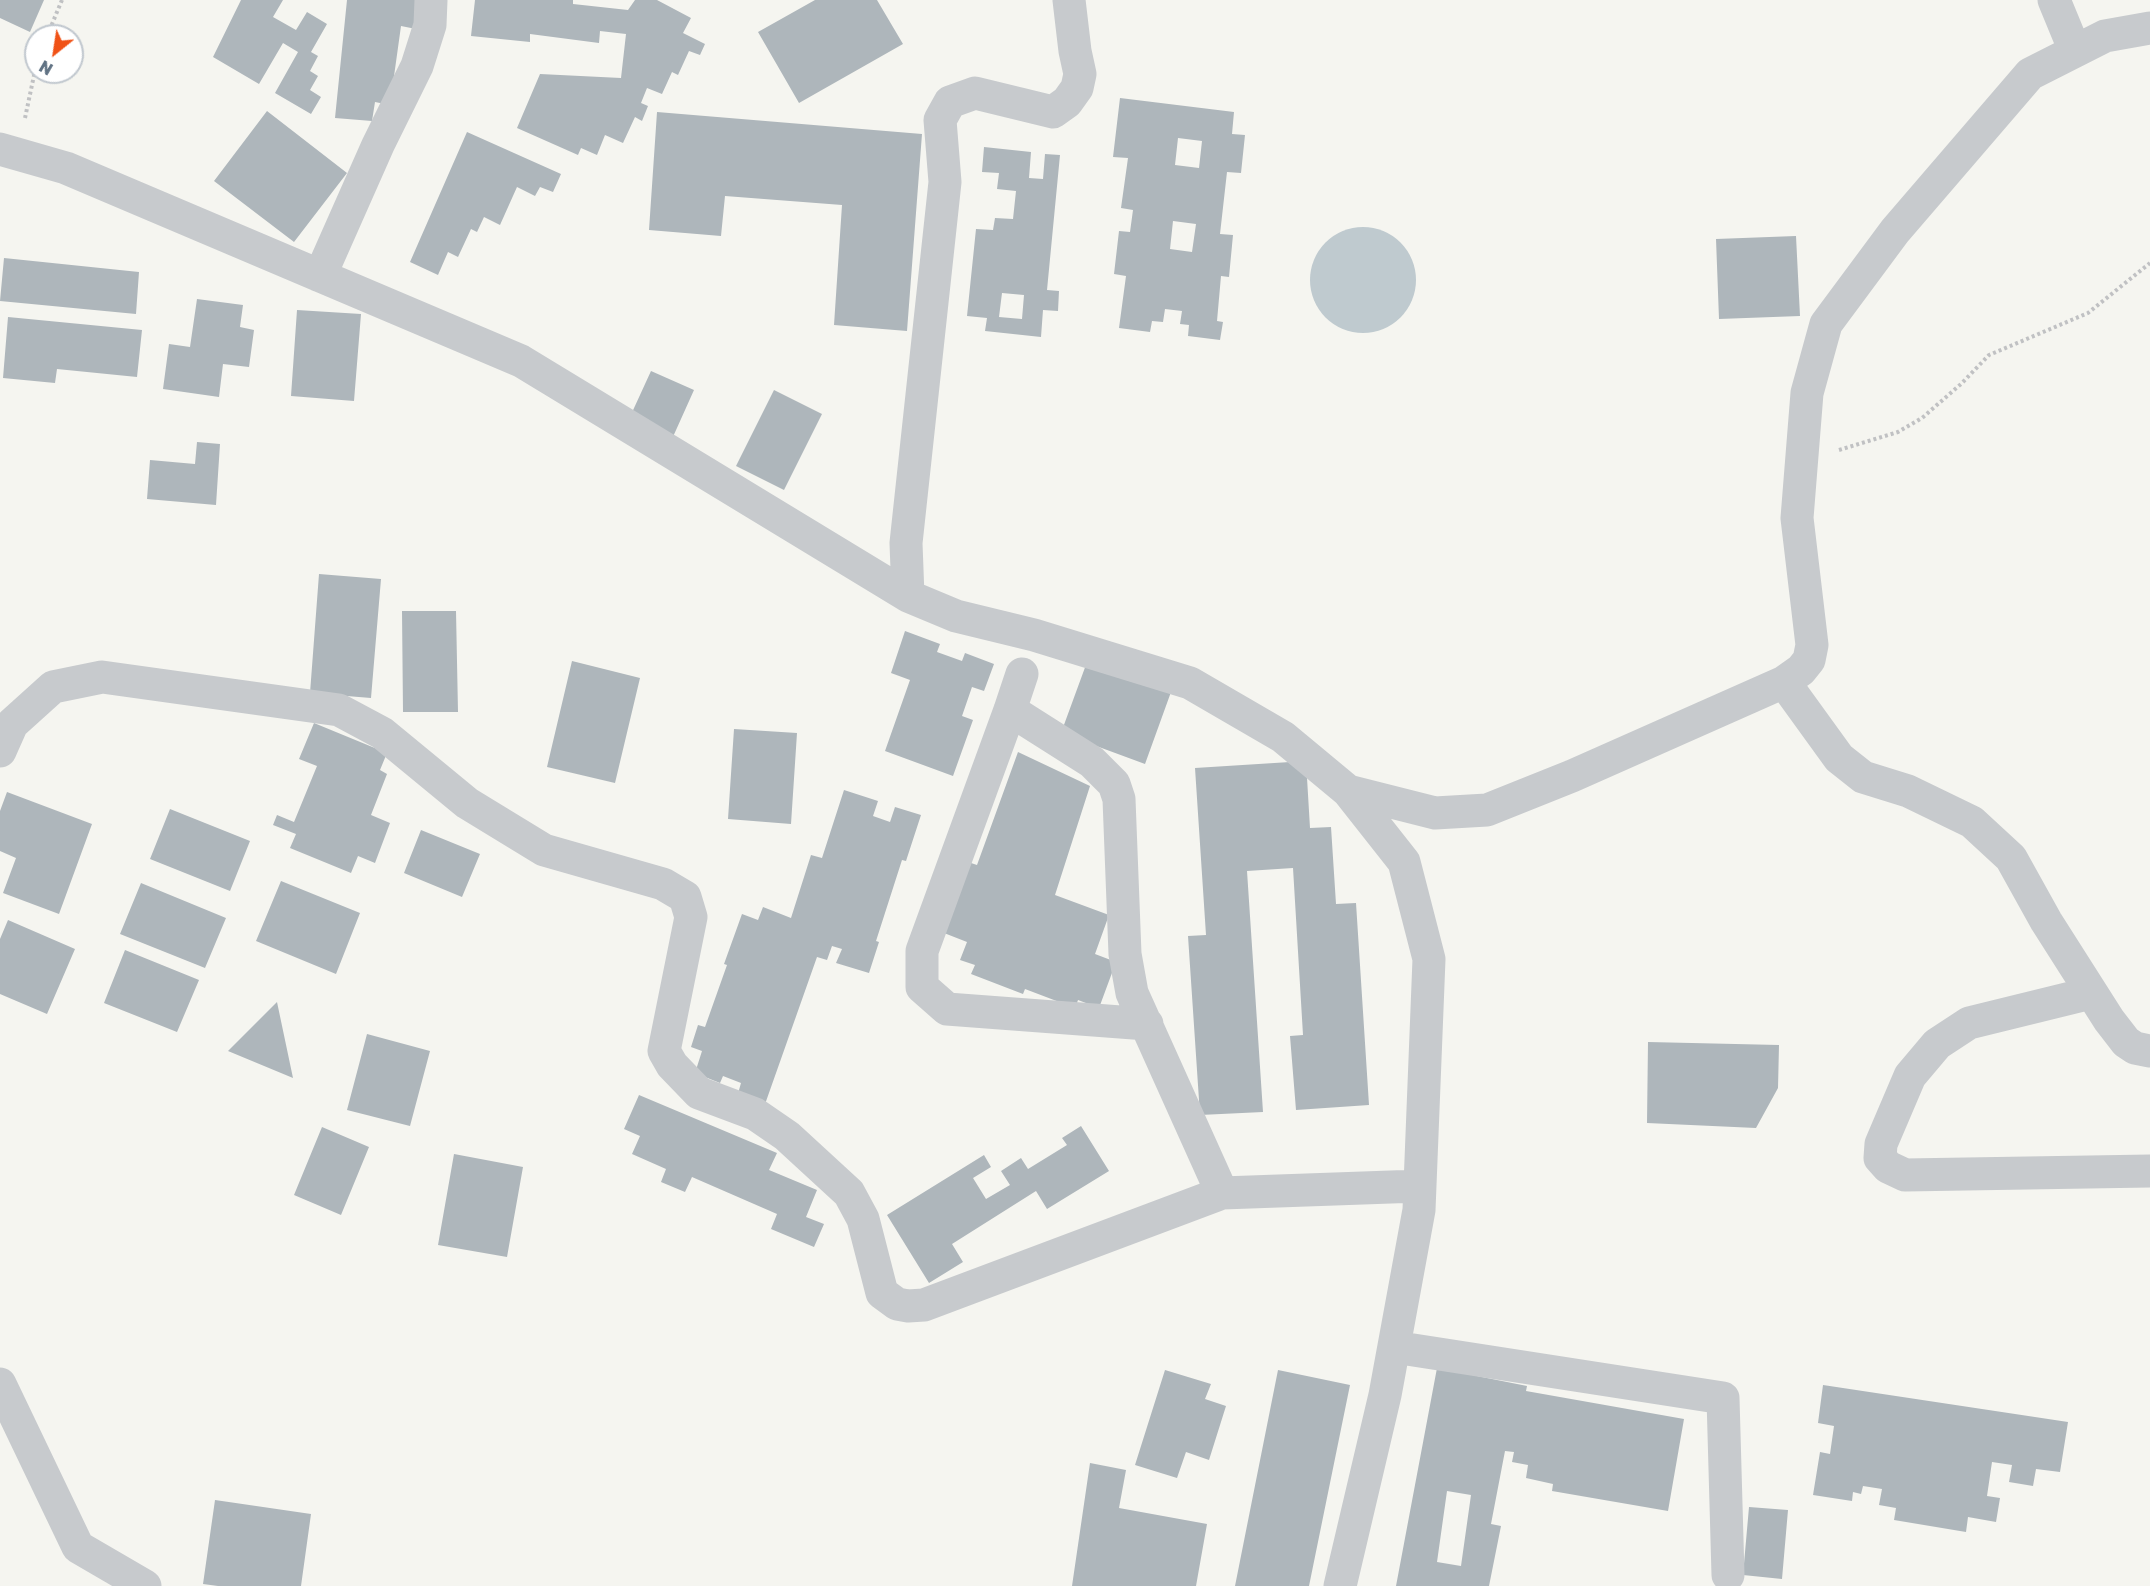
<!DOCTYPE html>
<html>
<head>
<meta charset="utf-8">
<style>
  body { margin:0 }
  #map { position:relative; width:2150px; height:1586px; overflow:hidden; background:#f5f5f0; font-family:"Golos Text",sans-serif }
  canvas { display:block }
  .north { position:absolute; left:24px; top:24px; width:60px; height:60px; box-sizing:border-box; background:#fff; border:2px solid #c0c7ce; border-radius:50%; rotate:210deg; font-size:16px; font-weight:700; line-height:24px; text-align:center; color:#617384 }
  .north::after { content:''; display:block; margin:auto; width:21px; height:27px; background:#f05216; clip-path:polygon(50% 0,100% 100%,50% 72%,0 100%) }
</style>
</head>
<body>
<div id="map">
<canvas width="2150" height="1586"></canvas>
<div class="north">N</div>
</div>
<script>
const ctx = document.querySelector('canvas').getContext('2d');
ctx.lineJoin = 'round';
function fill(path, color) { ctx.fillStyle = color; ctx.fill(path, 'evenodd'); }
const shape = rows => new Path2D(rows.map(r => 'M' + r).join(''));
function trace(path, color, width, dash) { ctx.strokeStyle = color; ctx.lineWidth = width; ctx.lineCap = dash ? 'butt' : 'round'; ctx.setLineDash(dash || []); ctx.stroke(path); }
const water = shape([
  '1310 280a53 53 0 1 1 106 0a53 53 0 1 1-106 0Z'
]);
const building = shape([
  [0,0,44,0,30,32,0,18],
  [241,0,283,0,273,17,296,30,307,12,327,24,311,52,318,56,310,71,318,76,310,90,321,97,311,114,275,93,298,52,283,43,259,84,213,57],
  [347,0,420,0,416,29,401,26,390,105,375,102,372,121,335,118],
  [475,0,573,0,573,4,628,10,635,0,657,0,691,18,683,33,705,44,700,55,689,51,678,75,672,72,662,94,647,88,641,103,648,106,642,121,635,117,623,143,605,135,597,155,581,148,578,155,517,128,540,74,621,78,626,34,600,31,599,43,530,34,530,42,471,36],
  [815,0,877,0,903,44,799,103,758,32],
  [1120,98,1234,112,1232,134,1245,135,1241,173,1227,172,1220,234,1233,235,1229,277,1221,276,1217,321,1223,322,1220,340,1188,336,1189,325,1180,324,1182,311,1165,309,1163,322,1152,321,1150,332,1119,328,1126,276,1114,274,1119,231,1130,232,1133,210,1121,208,1128,158,1113,157],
  [1178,138,1202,141,1199,168,1175,165],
  [1173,221,1196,224,1192,252,1170,249],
  [267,111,347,173,294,242,214,181],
  [657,112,922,134,907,331,834,325,842,205,725,196,721,236,649,230],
  [467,132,561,174,553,192,540,187,535,196,517,187,500,225,484,217,477,232,471,229,458,257,448,252,438,275,410,262],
  [984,147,1031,152,1029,178,1043,179,1045,154,1060,155,1047,290,1059,291,1058,311,1043,310,1041,337,985,331,987,318,967,316,976,229,993,230,995,218,1013,219,1016,191,997,189,999,173,982,172],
  [1002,293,1024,295,1022,319,999,317],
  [1796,236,1800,316,1719,319,1716,239],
  [4,258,139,272,136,314,0,301],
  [197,299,243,305,240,327,254,330,249,367,223,364,219,397,163,389,169,344,190,347],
  [297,310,361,314,354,401,291,396],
  [8,317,142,330,137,377,57,369,55,383,3,378],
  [651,371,694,390,672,439,629,419],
  [774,390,822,414,784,490,736,466],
  [197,442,220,444,216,505,147,499,150,460,195,464],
  [319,574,381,579,371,698,310,693],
  [402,611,456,611,458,712,403,712],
  [905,631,940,644,937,652,962,661,965,653,994,664,984,691,972,687,962,716,973,720,953,776,885,751,910,680,891,673],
  [572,661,640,678,615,783,547,767],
  [1087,662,1171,692,1145,764,1061,733],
  [314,723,387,753,380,770,387,774,371,815,390,823,375,863,358,856,351,873,290,848,296,834,273,825,277,815,294,822,317,766,299,759],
  [734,729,797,733,791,824,728,819],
  [1018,752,1090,786,1055,895,1109,915,1095,954,1116,962,1099,1008,1078,1000,1075,1008,1025,989,1023,994,971,974,975,965,960,960,967,942,944,933,971,863,977,865],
  [1306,761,1310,828,1331,827,1336,904,1356,903,1369,1105,1296,1110,1290,1036,1303,1035,1293,868,1247,871,1263,1112,1200,1115,1188,936,1206,935,1195,768],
  [844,790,878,801,873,816,890,822,895,807,921,815,906,861,902,860,876,941,879,942,869,973,836,963,842,949,832,946,827,960,817,957,764,1107,737,1097,741,1083,723,1076,720,1083,695,1073,702,1051,691,1047,698,1025,705,1027,727,965,724,964,742,914,758,920,763,907,791,918,811,855,822,858],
  [7,792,92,824,59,914,3,893,16,858,0,851,0,811],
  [170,809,250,841,230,891,150,859],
  [421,830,480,854,462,897,404,873],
  [281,881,360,913,336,974,256,941],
  [141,883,226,918,205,968,120,934],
  [8,920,75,949,47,1014,0,994,0,939],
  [125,950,199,980,177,1032,104,1003],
  [277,1002,293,1078,228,1051],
  [367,1034,430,1051,410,1126,347,1110],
  [1648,1042,1779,1045,1778,1088,1756,1128,1647,1123],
  [639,1095,777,1153,769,1170,817,1190,806,1217,824,1224,814,1247,771,1229,777,1214,692,1177,685,1192,661,1182,666,1169,632,1154,640,1136,624,1129],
  [1081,1126,1109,1171,1047,1209,1036,1191,952,1244,963,1262,929,1283,887,1215,984,1155,991,1167,973,1178,986,1199,1010,1185,1001,1171,1021,1158,1028,1169,1067,1145,1062,1138],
  [322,1127,369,1147,341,1215,294,1195],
  [454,1154,523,1167,507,1257,438,1245],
  [1437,1368,1527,1386,1526,1391,1684,1419,1668,1511,1552,1491,1553,1484,1526,1478,1528,1465,1512,1462,1514,1452,1505,1451,1491,1524,1501,1526,1489,1586,1396,1586],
  [1447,1491,1471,1495,1461,1566,1437,1562],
  [1165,1370,1211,1384,1205,1399,1226,1406,1209,1460,1186,1452,1177,1478,1135,1465],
  [1278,1370,1350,1385,1309,1586,1235,1586],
  [1823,1385,2068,1422,2060,1472,2036,1469,2033,1486,2009,1482,2012,1465,1992,1462,1987,1496,2000,1498,1996,1522,1968,1517,1966,1532,1894,1520,1896,1508,1879,1505,1882,1489,1863,1486,1861,1494,1853,1492,1852,1501,1813,1495,1820,1452,1830,1454,1834,1426,1818,1423],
  [1090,1463,1126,1470,1119,1508,1207,1524,1196,1586,1072,1586],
  [215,1500,311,1514,301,1586,218,1586,203,1584],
  [1749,1507,1788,1510,1782,1579,1743,1575]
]);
const path = shape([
  [47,36,62,0],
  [25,118,36,66],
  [1839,450,1898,432,1922,418,1961,384,1989,355,2088,313,2150,263]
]);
const minor = shape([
  [1069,0,1075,51,1080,74,1077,88,1067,102,1053,112,975,93,950,102,940,120,945,182,906,543,908,596,956,616,1034,635,1190,683,1283,737,1348,791,1404,862,1429,959,1419,1210,1385,1395,1340,1586],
  [2054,0,2075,51],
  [0,149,66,168,521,361,908,596],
  [320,276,378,145,417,66,430,25,431,0],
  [1022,674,1010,710,922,951,922,987,947,1009,1147,1024],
  [1784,682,1839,758,1863,777,1908,791,1972,822,2011,858,2046,921,2109,1020,2126,1042,2135,1048,2150,1051],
  [1010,710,1092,762,1114,784,1119,799,1125,954,1132,993,1222,1193],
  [0,751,12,724,53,687,102,677,339,710,382,733,467,803,544,850,663,884,685,897,691,917,664,1051,672,1065,699,1093,755,1114,787,1136,849,1193,863,1219,882,1293,897,1304,908,1306,924,1305,1222,1193,1419,1186],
  [1348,791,1435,813,1487,810,1572,776,1784,682,1801,670,1809,660,1812,645,1797,518,1807,393,1826,324,1895,231,2030,74,2105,36,2150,28],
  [2091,993,1969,1023,1937,1044,1910,1076,1881,1144,1880,1158,1888,1167,1905,1175,2150,1171],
  [1394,1347,1723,1398,1728,1575],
  [0,1384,78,1547,145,1586]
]);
fill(water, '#bfcacf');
fill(building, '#aeb6bb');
trace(path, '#c0c1c3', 4, [3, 3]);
trace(minor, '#c7cacd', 33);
</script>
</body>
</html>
